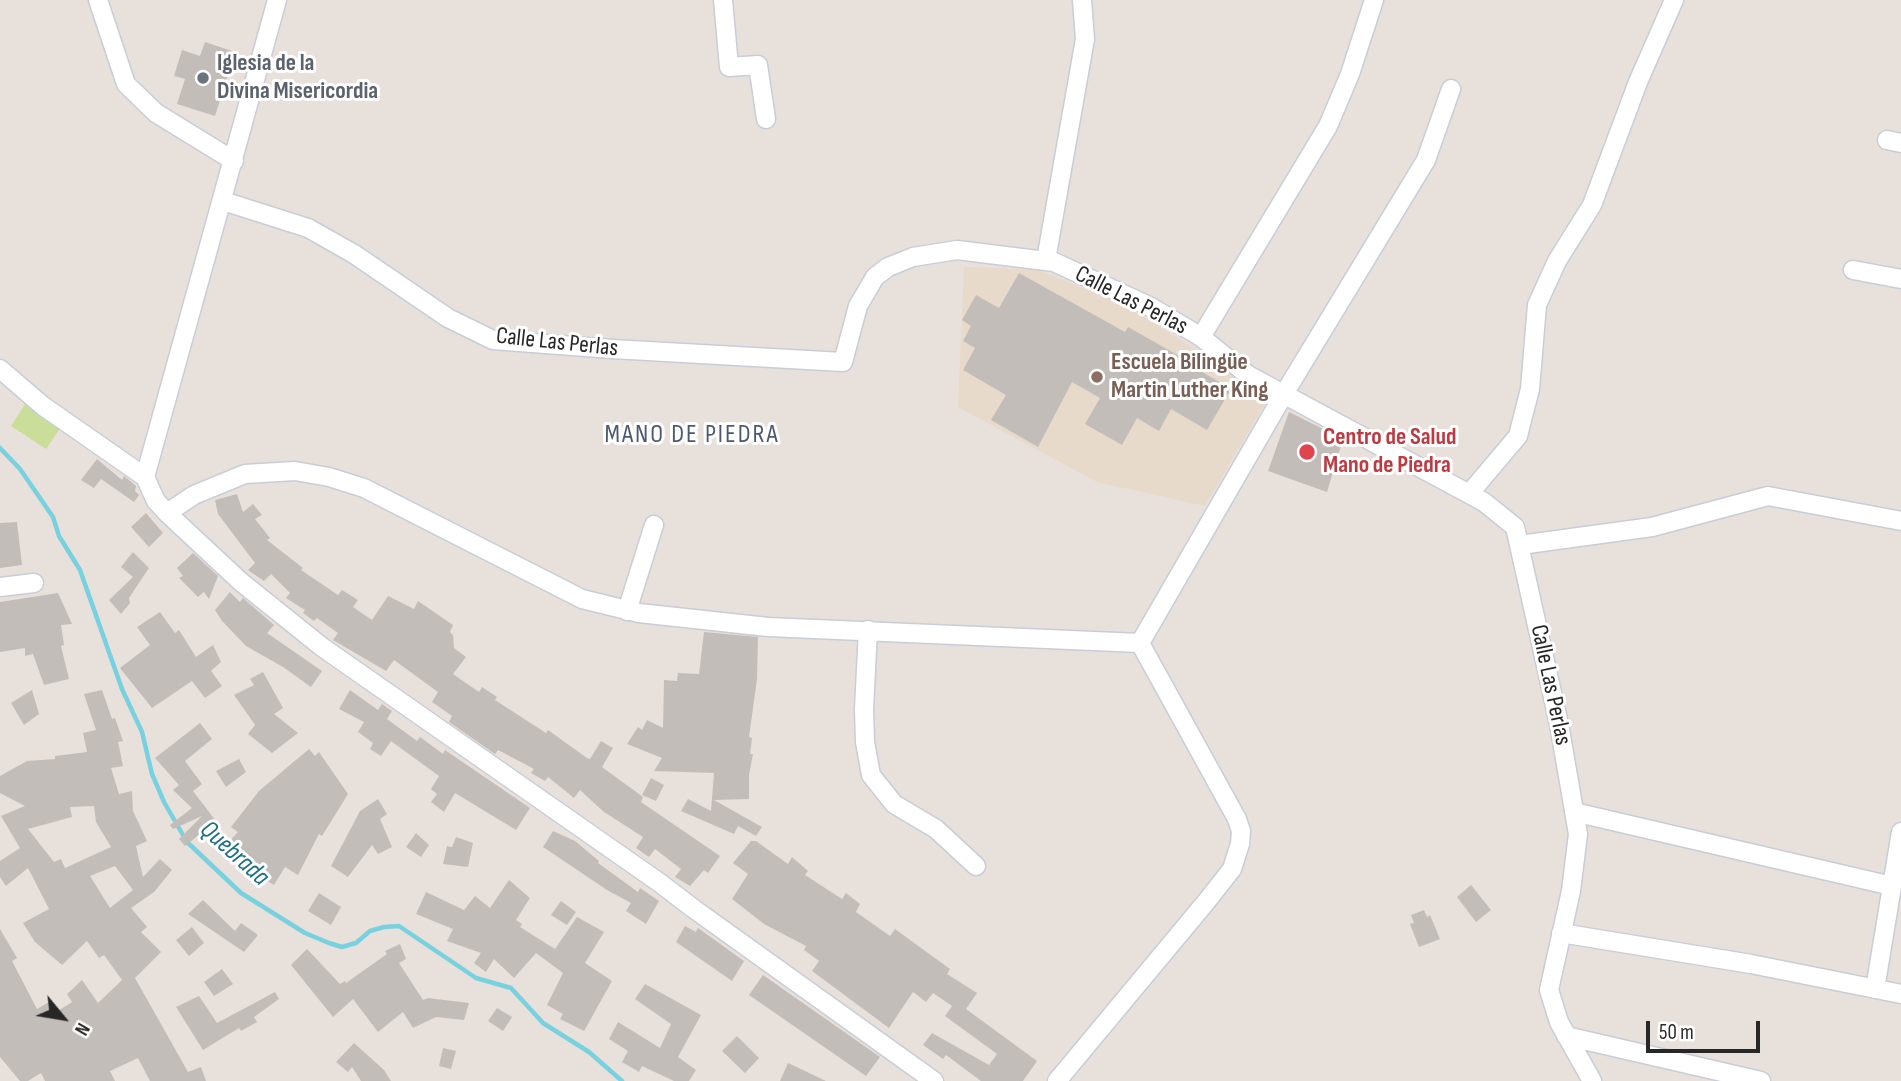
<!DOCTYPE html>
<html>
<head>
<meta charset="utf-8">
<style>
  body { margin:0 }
  #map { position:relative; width:1901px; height:1081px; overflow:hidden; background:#e8e0da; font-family:"Sofia Sans Condensed",sans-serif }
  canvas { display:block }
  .north { position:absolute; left:28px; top:983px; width:70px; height:70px; -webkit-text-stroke:5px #fff; paint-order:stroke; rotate:120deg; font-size:19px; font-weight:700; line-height:28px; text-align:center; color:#272727 }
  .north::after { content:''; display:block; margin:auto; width:24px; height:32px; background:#272727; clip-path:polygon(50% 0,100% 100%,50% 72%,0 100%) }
  .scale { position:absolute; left:1646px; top:1021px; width:114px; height:32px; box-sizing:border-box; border:4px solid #272727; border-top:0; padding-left:9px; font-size:21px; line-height:24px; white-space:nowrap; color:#272727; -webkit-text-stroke:5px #fff; paint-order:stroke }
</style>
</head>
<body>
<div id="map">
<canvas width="1901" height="1081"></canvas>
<div class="north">N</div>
<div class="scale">50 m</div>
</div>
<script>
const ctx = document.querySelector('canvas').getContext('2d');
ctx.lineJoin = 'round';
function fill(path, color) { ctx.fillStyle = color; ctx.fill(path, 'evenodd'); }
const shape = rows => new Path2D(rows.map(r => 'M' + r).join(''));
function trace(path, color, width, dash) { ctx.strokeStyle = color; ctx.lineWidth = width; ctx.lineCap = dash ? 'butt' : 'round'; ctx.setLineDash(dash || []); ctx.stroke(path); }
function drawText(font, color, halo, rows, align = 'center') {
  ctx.font = font + ' "Sofia Sans Condensed",sans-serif'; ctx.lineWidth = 6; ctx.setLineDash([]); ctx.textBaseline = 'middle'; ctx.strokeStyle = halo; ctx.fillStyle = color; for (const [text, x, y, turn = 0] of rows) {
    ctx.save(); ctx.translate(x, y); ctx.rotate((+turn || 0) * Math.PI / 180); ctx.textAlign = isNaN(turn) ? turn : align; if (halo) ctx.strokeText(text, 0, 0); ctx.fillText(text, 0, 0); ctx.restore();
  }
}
const education = shape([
  [964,267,1039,270,1132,309,1204,355,1267,400,1205,506,1097,482,958,407]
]);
const pitch = shape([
  [25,404,61,427,46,449,11,426]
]);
const stream = shape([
  [0,448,20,469,53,517,59,536,80,570,122,689,142,732,152,774,164,802,187,842,241,893,305,933,329,943,342,947,356,943,370,931,384,927,399,926,476,978,511,988,543,1023,589,1052,622,1081]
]);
const building = shape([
  [205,42,235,52,215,116,177,104,185,79,174,76,182,50,200,56],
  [1019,273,1125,332,1128,327,1183,358,1182,360,1231,389,1207,430,1171,409,1159,431,1137,418,1122,445,1085,424,1100,398,1072,382,1038,447,991,420,1006,395,963,370,975,348,963,341,971,326,962,320,976,295,999,308],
  [1289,412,1343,439,1327,492,1268,471],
  [97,459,122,480,124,476,136,486,135,491,139,495,134,502,101,479,94,488,81,480],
  [237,494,243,512,253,504,262,515,255,519,270,538,267,540,303,568,301,570,338,595,342,590,358,600,353,607,372,620,388,596,414,609,418,601,453,625,450,632,453,635,454,648,466,657,453,674,479,692,482,687,497,697,495,700,546,733,548,730,587,758,590,759,601,741,613,748,602,767,643,797,641,802,720,856,708,873,704,870,690,886,675,877,681,869,655,849,649,857,636,848,643,837,604,812,580,790,574,798,548,777,545,781,531,773,534,769,498,750,495,754,449,722,452,716,432,702,438,692,394,660,386,671,333,640,338,633,317,618,314,621,303,613,305,610,286,598,290,593,271,574,264,581,248,570,255,563,218,514,215,500],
  [146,513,163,533,149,547,131,527],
  [17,522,22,565,0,568,0,523],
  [133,552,149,568,129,598,130,603,121,614,109,600,133,577,121,567],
  [193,553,218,576,209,599,204,592,198,597,179,578,183,576,177,568],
  [230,592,240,602,243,598,274,625,267,633,322,671,311,687,283,667,246,646,222,621,215,610],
  [58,593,72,624,61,625,64,645,61,646,69,679,44,685,33,654,25,656,25,648,0,652,0,602],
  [160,612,175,633,179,630,196,657,213,645,221,662,211,671,222,686,205,698,192,681,152,708,120,668,150,645,137,627],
  [704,632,758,637,757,679,749,737,752,738,750,754,753,754,749,775,749,799,714,800,762,827,756,836,738,826,734,834,681,811,688,799,711,811,714,773,654,771,662,758,627,744,638,727,642,730,647,720,663,728,664,680,677,681,678,673,699,674],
  [263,672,283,708,274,714,298,733,272,753,248,734,255,725,234,695,254,685,250,679],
  [32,690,39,714,24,725,11,703],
  [102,690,112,719,115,718,123,741,118,742,123,766,111,768,119,794,132,791,133,811,147,841,136,846,143,877,160,859,172,870,154,892,131,908,147,927,141,932,161,952,135,978,188,1072,201,1067,206,1081,150,1081,138,1058,110,1071,115,1081,45,1081,41,1073,28,1081,20,1081,0,1057,0,929,17,958,12,961,37,1009,51,1001,58,1011,72,1002,67,994,82,980,98,1003,122,980,104,955,99,958,87,941,62,965,35,942,23,923,49,909,28,868,6,886,0,877,0,861,20,848,1,816,25,806,0,793,0,776,27,761,55,759,55,756,87,752,83,733,96,730,84,694],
  [94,806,96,822,111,847,65,868,61,859,54,862,28,829,72,817,70,807],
  [115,866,133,890,110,908,90,876],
  [350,690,378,710,382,704,392,711,387,719,417,741,420,737,443,754,445,750,530,808,516,830,455,793,444,812,431,802,437,794,431,789,439,776,391,741,381,756,370,749,373,743,358,732,364,722,339,709],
  [200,723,212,739,185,761,202,784,193,791,216,821,185,846,179,839,202,816,173,829,170,825,192,808,173,790,179,785,155,758],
  [309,749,315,756,319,752,348,794,322,836,319,834,298,875,285,867,274,885,264,879,266,875,222,849,238,832,231,827,259,791],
  [239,759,246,772,226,787,216,771],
  [651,778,664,785,656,801,642,795],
  [378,799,387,814,380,819,392,847,378,854,372,845,348,877,331,866,360,811],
  [553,831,575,841,599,861,598,863,638,892,640,888,659,901,646,924,626,911,631,903,607,890,543,847],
  [416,833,429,845,421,857,406,847],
  [456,837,473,843,468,867,443,864,447,846,452,847],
  [751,841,756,841,788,864,792,857,808,871,805,875,842,899,846,893,860,904,856,912,890,936,895,929,950,969,947,974,977,993,966,1009,1037,1061,1023,1081,981,1081,946,1055,943,1059,923,1045,932,1033,989,1065,997,1054,945,1016,952,1006,933,993,926,1002,913,992,889,1028,812,971,819,961,804,950,806,946,764,924,732,899,748,874,733,863],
  [509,880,530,898,516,920,522,924,520,927,555,949,577,917,604,932,585,963,612,981,584,1031,560,1019,563,1014,547,1005,563,973,536,953,514,978,494,959,486,972,474,963,481,953,447,941,453,929,416,914,426,892,464,910,475,896,490,908],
  [1471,885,1491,910,1476,922,1457,897],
  [319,893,341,907,331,925,308,911],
  [203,900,235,931,241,923,258,935,244,952,188,914],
  [561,901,576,912,567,925,551,915],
  [1424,910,1427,917,1430,915,1440,939,1419,947,1410,924,1414,923,1411,915],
  [685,926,696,932,698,928,744,961,732,981,676,942],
  [192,927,204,943,189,956,176,940],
  [400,944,406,959,399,963,423,1000,428,998,469,1003,464,1020,436,1017,413,1028,403,1012,378,1032,353,999,333,1017,291,965,307,949,340,984,345,981,346,983,387,954,385,951],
  [222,969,233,984,214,996,204,982],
  [763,975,880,1057,866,1076,749,995],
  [645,984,701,1015,678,1057,696,1070,689,1081,674,1081,642,1066,639,1072,622,1062,628,1051,609,1039,618,1022,660,1048,671,1024,635,999],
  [275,992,279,999,254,1017,257,1022,241,1031,239,1028,203,1050,176,1007,199,996,217,1023],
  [497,1008,512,1017,503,1031,488,1021],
  [737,1036,759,1058,745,1073,722,1051],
  [354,1043,384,1070,391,1081,361,1081,352,1067,348,1072,336,1062],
  [443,1048,456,1051,451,1069,439,1066],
  [788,1063,826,1081,780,1081]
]);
const minor = shape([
  [98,0,126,84,156,113,234,161],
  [723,0,729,67,758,65,766,119],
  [1887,140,1901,143],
  [223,201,308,228,354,254,448,318,493,340,612,349,843,362,858,306,875,277,888,267,913,257,957,250,1054,262,1151,307,1201,337,1248,375,1484,502,1515,527,1559,724,1578,834,1571,891,1549,990,1559,1022,1592,1081],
  [1046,260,1085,39,1082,0],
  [1853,270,1901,279],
  [1201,337,1328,126,1350,74,1374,0],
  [0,369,43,406,145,477,156,501,167,513,241,582,322,647,660,883,694,909,934,1081],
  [145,477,277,0],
  [1469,494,1518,436,1530,389,1537,305,1557,261,1592,205,1638,82,1674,0],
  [167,513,194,495,245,474,295,471,329,477,364,488,582,599,639,613,768,627,1140,643],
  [1520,545,1652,527,1768,496,1901,521],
  [0,587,34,583],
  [627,611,654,525],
  [868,630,864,709,865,742,871,775,894,804,936,829,976,866],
  [1140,643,1284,394,1426,160,1451,89],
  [1574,812,1892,886],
  [1561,933,1751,964,1901,994],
  [1875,989,1901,832],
  [1566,1036,1761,1081],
  [1057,1081,1206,902,1232,869,1240,844,1241,831,1237,819,1140,643]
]);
const markers = [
  [203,78,7,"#6b7280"],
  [1097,377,7,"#8d6e63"],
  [1307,452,9,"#e0444e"]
];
const worshipNames = [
  ["Iglesia de la",217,64],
  ["Divina Misericordia",217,92]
];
const streetNames = [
  ["Calle Las Perlas",1131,301,27],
  ["Calle Las Perlas",557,343,6],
  ["Calle Las Perlas",1550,685,78]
];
const educationNames = [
  ["Escuela Bilingüe",1111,363],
  ["Martin Luther King",1111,391]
];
const healthNames = [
  ["Centro de Salud",1323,438],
  ["Mano de Piedra",1323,466]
];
const neighbourhoodNames = [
  ["MANO DE PIEDRA",692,435]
];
const waterNames = [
  ["Quebrada",234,854,42]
];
fill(education, '#e8dacb');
fill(pitch, '#cade99');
trace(stream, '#78d1de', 4.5);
fill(building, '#c3bdb9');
trace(minor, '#c8cdd7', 21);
trace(minor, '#fff', 18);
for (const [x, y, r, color] of markers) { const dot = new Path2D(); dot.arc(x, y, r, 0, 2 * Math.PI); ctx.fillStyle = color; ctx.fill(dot); trace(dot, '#fff', 2.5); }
drawText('bold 24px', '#5b616d', '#fff', worshipNames, 'left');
drawText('24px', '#272727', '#fff', streetNames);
drawText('bold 24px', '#785e54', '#fff', educationNames, 'left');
drawText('bold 24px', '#be3a42', '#fff', healthNames, 'left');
ctx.letterSpacing = '2px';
drawText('26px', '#4d5971', '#fff', neighbourhoodNames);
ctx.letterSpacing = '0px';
drawText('italic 26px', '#1d6f84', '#fff', waterNames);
</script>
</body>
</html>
